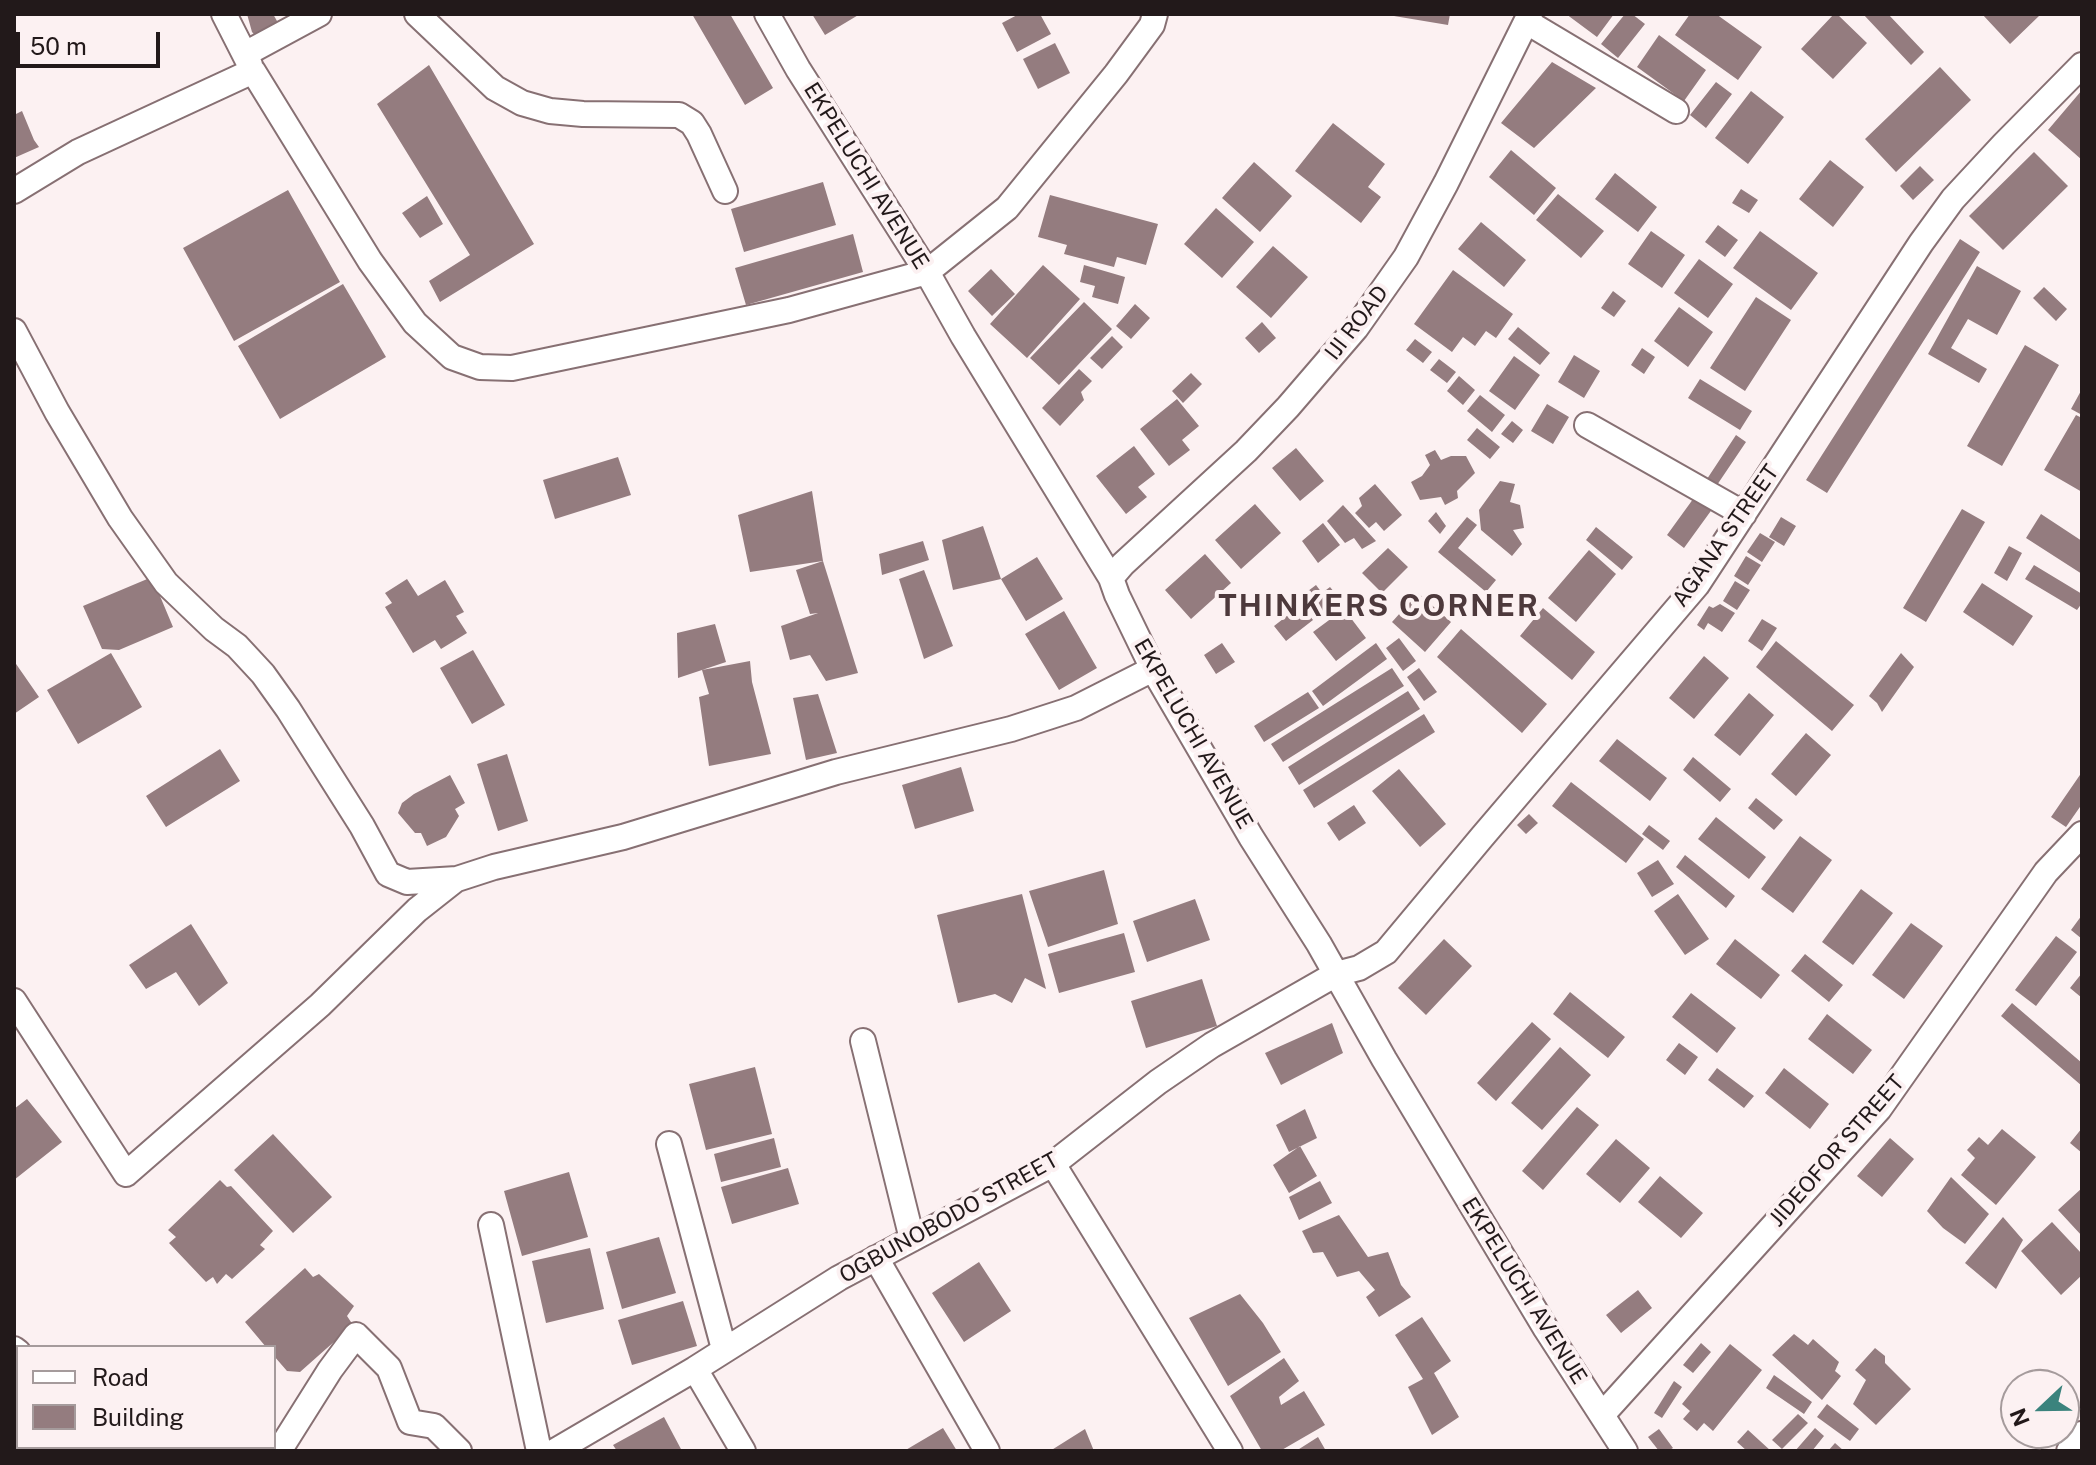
<!DOCTYPE html>
<html>
<head>
<meta charset="utf-8">
<style>
  body { margin:0 }
  #map { position:relative; width:2096px; height:1465px; overflow:hidden; background:#fcf1f2; font-family:"Public Sans",sans-serif }
  canvas { display:block }
  .frame { position:absolute; inset:0; border:16px solid #22191a; pointer-events:none }
  .legend { position:absolute; left:16px; top:1345px; width:260px; height:104px; box-sizing:border-box; background:#fcf1f2; border:2px solid #a59b9c; margin:0; padding:10px 14px; list-style:none; font-size:24px; color:#22191a }
  .legend li { display:flex; align-items:center; gap:16px; height:40px }
  .legend b { width:40px; border:2px solid #a59b9c }
  .north { position:absolute; left:2000px; top:1369px; width:80px; height:80px; box-sizing:border-box; background:#fcf1f2; border:2px solid #a59b9c; border-radius:50%; rotate:248deg; font-size:22px; font-weight:700; line-height:32px; text-align:center; color:#22191a }
  .north::after { content:''; display:block; margin:auto; width:28px; height:36px; background:#3b837d; clip-path:polygon(50% 0,100% 100%,50% 72%,0 100%) }
  .scale { position:absolute; left:16px; top:32px; width:144px; height:36px; box-sizing:border-box; border:4px solid #22191a; border-top:0; padding-left:10px; font-size:24px; line-height:28px; white-space:nowrap; color:#22191a; -webkit-text-stroke:6px #fcf1f2; paint-order:stroke }
</style>
</head>
<body>
<div id="map">
<canvas width="2096" height="1465"></canvas>
<div class="frame"></div>
<ul class="legend">
<li><b style="height:10px;background:#fff"></b>Road</li>
<li><b style="height:22px;background:#947c7f"></b>Building</li>
</ul>
<div class="north">N</div>
<div class="scale">50 m</div>
</div>
<script>
const ctx = document.querySelector('canvas').getContext('2d');
ctx.lineJoin = 'round';
function fill(path, color) { ctx.fillStyle = color; ctx.fill(path, 'evenodd'); }
const shape = rows => new Path2D(rows.map(r => 'M' + r).join(''));
function trace(path, color, width, dash) { ctx.strokeStyle = color; ctx.lineWidth = width; ctx.lineCap = dash ? 'butt' : 'round'; ctx.setLineDash(dash || []); ctx.stroke(path); }
function drawText(font, color, halo, rows, align = 'center') {
  ctx.font = font + ' "Public Sans",sans-serif'; ctx.lineWidth = 8; ctx.setLineDash([]); ctx.textBaseline = 'middle'; ctx.strokeStyle = halo; ctx.fillStyle = color; for (const [text, x, y, turn = 0] of rows) {
    ctx.save(); ctx.translate(x, y); ctx.rotate((+turn || 0) * Math.PI / 180); ctx.textAlign = isNaN(turn) ? turn : align; if (halo) ctx.strokeText(text, 0, 0); ctx.fillText(text, 0, 0); ctx.restore();
  }
}
const building = shape([
  [247,14,273,14,281,28,262,43,252,32],
  [692,14,730,14,773,88,745,105],
  [812,14,860,14,825,35],
  [1019,14,1040,14,1051,34,1017,52,1002,23],
  [1394,14,1450,14,1448,25,1394,16],
  [1566,14,1614,14,1597,37],
  [1625,14,1632,14,1645,24,1618,58,1601,44],
  [1690,14,1716,14,1762,47,1738,80,1675,35],
  [1834,14,1837,14,1867,43,1833,79,1801,49],
  [1863,14,1888,14,1924,52,1911,65],
  [1982,14,2037,14,2039,16,2010,44],
  [1659,35,1706,70,1684,101,1637,67],
  [1055,43,1070,73,1038,89,1023,59],
  [1552,62,1596,88,1534,148,1501,123],
  [429,65,534,244,440,302,429,281,470,255,377,104],
  [1940,67,1971,100,1896,172,1865,139],
  [1716,82,1732,94,1706,128,1690,115],
  [2082,90,2082,160,2048,130],
  [1751,91,1784,117,1748,164,1715,138],
  [22,111,34,140,39,147,14,158,14,115],
  [1333,123,1385,164,1368,187,1381,197,1361,223,1295,171],
  [1511,150,1556,188,1534,215,1489,177],
  [2034,152,2068,186,2003,250,1969,216],
  [1830,160,1864,187,1833,227,1799,199],
  [1254,162,1292,196,1260,232,1222,198],
  [1920,166,1934,180,1913,200,1900,186],
  [1615,173,1657,207,1638,232,1595,199],
  [823,182,836,225,744,252,731,209],
  [1741,189,1758,200,1749,213,1732,203],
  [288,190,340,282,234,341,183,248],
  [1558,194,1604,231,1581,258,1536,220],
  [1050,195,1158,224,1146,265,1117,257,1114,267,1064,254,1067,245,1038,237],
  [427,196,443,224,420,238,402,213],
  [1216,208,1254,242,1222,278,1184,244],
  [1481,222,1526,260,1504,287,1458,249],
  [1718,225,1738,240,1725,257,1705,242],
  [1651,231,1685,255,1662,288,1628,264],
  [1760,231,1818,273,1791,310,1733,268],
  [853,234,863,272,746,305,735,268],
  [1960,239,1980,252,1827,493,1806,480],
  [1273,246,1308,277,1271,318,1236,287],
  [1699,259,1733,284,1708,318,1674,293],
  [1043,265,1080,299,1027,358,990,324],
  [1084,265,1125,277,1118,304,1092,297,1095,286,1080,282],
  [1977,266,2021,291,1997,335,1968,319,1951,348,1987,369,1979,383,1928,354],
  [991,269,1015,294,992,316,968,291],
  [1453,270,1513,314,1496,338,1486,331,1475,346,1463,337,1452,352,1414,324],
  [343,284,386,357,280,419,238,346],
  [2044,287,2067,309,2056,321,2033,298],
  [1613,291,1626,301,1614,317,1601,308],
  [1756,297,1791,320,1745,391,1710,368],
  [1084,302,1112,329,1059,385,1030,358],
  [1135,304,1150,318,1131,339,1116,326],
  [1679,307,1713,332,1688,367,1654,341],
  [1262,322,1276,338,1259,353,1245,338],
  [1518,327,1550,353,1540,365,1508,339],
  [1112,336,1123,347,1102,369,1090,358],
  [1415,339,1432,352,1423,363,1406,350],
  [2025,345,2059,365,2002,466,1967,446],
  [1642,348,1655,357,1644,374,1631,365],
  [1574,355,1600,371,1584,398,1558,382],
  [1514,356,1540,375,1515,410,1489,391],
  [1439,359,1456,372,1447,383,1430,370],
  [1079,369,1092,381,1081,392,1084,400,1060,426,1042,408],
  [1191,373,1202,384,1183,403,1172,391],
  [1459,376,1475,390,1463,405,1447,391],
  [1700,379,1752,411,1740,430,1688,398],
  [2082,389,2082,415,2071,409],
  [1480,395,1505,415,1492,432,1467,411],
  [1177,399,1199,426,1182,440,1190,450,1169,466,1140,429],
  [1547,404,1569,417,1553,444,1531,431],
  [2076,415,2082,418,2082,492,2044,470],
  [1512,421,1523,430,1513,443,1501,434],
  [1477,428,1500,447,1490,459,1467,440],
  [1736,435,1746,442,1717,485,1707,479],
  [1134,446,1155,474,1138,487,1147,497,1126,514,1096,476],
  [1296,448,1324,481,1300,501,1272,468],
  [1435,450,1441,460,1451,456,1466,456,1475,473,1457,491,1458,498,1445,505,1441,497,1420,500,1411,482,1422,476,1430,465,1425,455],
  [618,457,631,495,555,519,543,480],
  [1500,481,1515,484,1510,502,1520,505,1524,528,1513,530,1522,544,1512,556,1481,530,1479,510],
  [1375,484,1402,515,1384,531,1376,522,1369,528,1355,513,1362,506,1359,498],
  [812,491,823,561,750,572,738,515],
  [1696,495,1713,508,1684,548,1667,535],
  [1255,504,1281,533,1241,569,1215,540],
  [1343,505,1376,541,1362,549,1354,538,1345,543,1327,521],
  [1962,509,1985,522,1926,622,1903,608],
  [1436,512,1446,526,1440,534,1428,521],
  [2041,514,2082,541,2082,574,2026,538],
  [1467,517,1477,525,1458,548,1496,580,1486,592,1438,552],
  [1781,517,1796,526,1784,546,1769,537],
  [1323,523,1340,545,1318,563,1302,541],
  [983,526,1001,579,953,590,942,540],
  [1596,527,1633,557,1622,570,1586,540],
  [1760,533,1775,542,1762,562,1747,552],
  [923,541,929,560,882,575,879,554],
  [2009,546,2022,553,2007,581,1994,573],
  [1388,548,1408,567,1382,593,1362,573],
  [1589,550,1616,574,1576,622,1548,598],
  [1205,554,1231,583,1191,619,1165,590],
  [1746,556,1761,565,1748,585,1734,576],
  [1037,557,1063,599,1026,621,1001,579],
  [823,561,858,673,826,681,810,655,790,660,781,626,818,613,810,614,796,570],
  [2034,565,2082,594,2082,603,2077,610,2025,579],
  [924,570,953,646,924,659,899,579],
  [152,577,173,627,119,650,102,649,83,606],
  [407,579,418,596,445,580,464,612,456,616,467,633,441,649,435,640,413,653,385,607,392,603,385,593],
  [1735,581,1750,590,1737,610,1723,601],
  [1982,583,2033,616,2013,646,1963,612],
  [1316,585,1322,593,1330,587,1339,598,1319,614,1304,594],
  [1418,593,1451,622,1425,652,1392,622],
  [1720,604,1735,613,1722,632,1708,623,1704,630,1697,625,1709,606,1713,608],
  [1301,605,1313,620,1286,641,1274,626],
  [1543,608,1595,652,1572,680,1520,636],
  [1344,609,1366,638,1336,661,1313,632],
  [1064,611,1097,668,1059,690,1025,634],
  [1762,619,1777,628,1762,651,1748,641],
  [715,624,726,662,678,678,677,633],
  [1461,629,1547,704,1522,733,1437,657],
  [1399,638,1416,661,1403,671,1386,648],
  [1776,641,1854,705,1832,731,1756,667],
  [1222,643,1235,662,1216,674,1204,655],
  [1376,643,1387,659,1323,706,1312,691],
  [473,650,505,705,472,724,440,668],
  [111,653,142,707,78,744,47,690],
  [1901,653,1914,667,1882,712,1877,703,1869,696],
  [1704,656,1729,678,1694,719,1669,698],
  [14,661,39,697,14,714],
  [750,661,752,682,771,754,709,766,699,697,709,694,702,670],
  [1392,668,1404,686,1283,762,1271,744],
  [1419,668,1437,692,1424,701,1407,677],
  [1408,691,1420,709,1299,785,1288,767],
  [1308,692,1319,708,1264,742,1254,726],
  [1749,693,1774,715,1740,756,1714,735],
  [818,694,837,753,806,760,793,698],
  [1424,714,1435,732,1314,808,1303,790],
  [1806,733,1831,755,1796,796,1771,774],
  [1617,739,1667,778,1650,801,1599,761],
  [220,749,240,781,166,827,146,796],
  [507,754,528,821,498,831,477,764],
  [1693,757,1731,789,1720,802,1683,770],
  [961,767,974,811,915,829,902,785],
  [1399,769,1446,824,1420,847,1372,791],
  [2082,772,2082,804,2066,827,2051,817],
  [450,775,465,803,455,809,459,816,446,837,427,846,421,833,415,833,398,813,402,803,414,794],
  [1571,782,1644,839,1626,863,1552,806],
  [1756,798,1783,820,1774,830,1748,808],
  [1354,805,1366,823,1339,841,1327,823],
  [1529,814,1538,823,1526,834,1517,825],
  [1716,817,1766,857,1749,879,1698,839],
  [1649,825,1670,841,1663,850,1642,834],
  [1800,836,1832,860,1793,913,1761,889],
  [1685,855,1735,896,1726,908,1676,867],
  [1658,860,1674,884,1652,897,1637,873],
  [1104,870,1118,924,1048,947,1029,891],
  [1861,889,1893,913,1853,965,1822,942],
  [1022,894,1046,989,1025,978,1012,1003,995,994,958,1003,937,915],
  [1678,894,1709,939,1685,955,1654,911],
  [1195,899,1210,940,1147,962,1133,921],
  [2082,915,2082,939,2071,930],
  [1911,923,1943,946,1904,999,1872,975],
  [191,924,228,983,199,1006,176,972,146,989,129,965],
  [1124,933,1135,972,1059,993,1048,954],
  [2056,936,2077,952,2036,1006,2015,990],
  [1444,939,1472,966,1426,1015,1398,988],
  [1735,939,1780,975,1761,999,1716,964],
  [1805,954,1843,985,1829,1002,1791,971],
  [2082,973,2082,998,2070,988],
  [1202,979,1217,1026,1146,1048,1131,1001],
  [1570,992,1625,1037,1608,1058,1553,1014],
  [1691,993,1736,1028,1717,1053,1672,1017],
  [2012,1003,2082,1063,2082,1086,2001,1016],
  [1827,1014,1872,1050,1853,1074,1808,1039],
  [1532,1022,1551,1039,1496,1101,1477,1083],
  [1332,1023,1343,1053,1281,1085,1265,1053],
  [1679,1043,1698,1057,1685,1075,1666,1060],
  [1560,1047,1591,1075,1542,1130,1511,1103],
  [755,1067,772,1134,706,1150,689,1084],
  [1717,1068,1754,1096,1744,1108,1708,1080],
  [1784,1068,1829,1104,1810,1129,1765,1093],
  [27,1099,62,1142,14,1180,14,1109],
  [1577,1107,1599,1125,1543,1190,1522,1171],
  [1305,1109,1317,1138,1289,1152,1276,1125],
  [2082,1128,2082,1153,2070,1143],
  [2002,1129,2036,1157,1996,1205,1961,1175,1975,1158,1967,1150,1979,1137,1988,1145],
  [273,1134,332,1197,293,1233,234,1170],
  [774,1138,781,1167,721,1182,714,1154],
  [1890,1138,1914,1159,1882,1197,1857,1176],
  [1616,1139,1650,1168,1620,1203,1586,1174],
  [1300,1146,1317,1176,1289,1193,1273,1165],
  [788,1168,799,1204,732,1224,721,1187],
  [569,1172,588,1237,522,1256,504,1191],
  [1660,1176,1703,1213,1681,1238,1638,1202],
  [1951,1177,1989,1214,1965,1244,1943,1228,1927,1211],
  [220,1180,227,1187,231,1186,273,1231,260,1245,265,1249,232,1279,226,1274,217,1284,213,1277,206,1282,169,1243,176,1237,168,1230],
  [1320,1181,1332,1203,1299,1220,1289,1197],
  [2082,1188,2082,1236,2058,1210],
  [1339,1215,1368,1257,1388,1252,1401,1285,1411,1297,1379,1317,1366,1297,1375,1290,1359,1271,1337,1277,1323,1252,1313,1253,1302,1231],
  [2003,1217,2023,1240,1996,1289,1965,1263],
  [2052,1222,2082,1254,2082,1275,2061,1295,2021,1251],
  [659,1237,676,1293,622,1309,606,1252],
  [590,1248,604,1309,546,1323,532,1261],
  [979,1262,1011,1311,964,1342,932,1293],
  [305,1268,313,1277,319,1274,354,1306,347,1316,353,1325,300,1372,287,1371,274,1356,274,1347,266,1347,245,1322],
  [1638,1290,1652,1308,1621,1333,1606,1315],
  [1240,1294,1263,1323,1281,1352,1228,1386,1189,1318],
  [683,1301,697,1346,632,1365,618,1320],
  [1422,1317,1451,1361,1434,1373,1459,1417,1432,1435,1408,1387,1423,1379,1395,1335],
  [1794,1334,1808,1345,1813,1339,1839,1362,1835,1371,1841,1376,1822,1400,1772,1355],
  [1701,1343,1711,1352,1693,1373,1683,1365],
  [1730,1344,1762,1370,1713,1431,1704,1423,1697,1431,1683,1419,1690,1411,1682,1404],
  [1875,1348,1885,1356,1885,1363,1911,1389,1876,1425,1853,1404,1866,1380,1855,1370],
  [1284,1358,1299,1381,1279,1397,1281,1405,1304,1391,1325,1425,1280,1451,1262,1451,1230,1396],
  [1774,1375,1812,1402,1804,1414,1766,1388],
  [1674,1381,1682,1387,1662,1418,1654,1413],
  [1827,1404,1859,1429,1850,1441,1817,1417],
  [1798,1414,1808,1423,1782,1449,1772,1440],
  [664,1417,682,1451,617,1451,613,1445],
  [943,1428,957,1451,904,1451],
  [1815,1428,1824,1436,1812,1451,1795,1451],
  [1085,1429,1094,1451,1050,1451],
  [1659,1429,1673,1448,1668,1451,1659,1451,1648,1437],
  [1748,1430,1771,1451,1747,1451,1737,1442],
  [1318,1437,1326,1451,1296,1451],
  [1835,1443,1844,1451,1828,1451]
]);
const minor = shape([
  [224,14,250,65],
  [417,14,495,88,522,103,550,111,583,114,679,115,692,123,699,134,725,191],
  [767,14,798,69,927,272,963,336,1111,578,1117,595,1153,669,1251,837,1319,944,1384,1059,1546,1329,1625,1451],
  [1527,22,1676,111],
  [245,54,319,14],
  [14,191,78,152,253,71,370,261,415,323,452,357,480,367,512,368,789,310,927,272,1007,208,1116,74,1152,25,1155,14],
  [14,331,57,412,120,518,166,583,214,629,237,646,263,674,288,709,362,826,388,874,407,882,457,879,494,867,623,837,836,772,1011,729,1076,708,1153,669],
  [1587,425,1744,514],
  [1111,578,1123,564,1246,451,1288,407,1356,328,1406,257,1446,183,1530,14],
  [14,1001,126,1174,320,1005,417,910,455,880],
  [863,1041,912,1239],
  [669,1144,724,1349],
  [1053,1164,1230,1451],
  [491,1225,539,1451],
  [876,1258,987,1451],
  [14,1349,18,1352],
  [695,1369,743,1451],
  [1602,1415,1879,1109,2046,872,2082,834],
  [173,1447,178,1451],
  [279,1451,330,1370,356,1335,389,1368,410,1422,434,1426,459,1451],
  [555,1451,695,1369,839,1278,1053,1164,1158,1082,1212,1045,1336,974,1359,968,1386,952,1482,837,1697,585,1921,243,1953,199,2004,144,2082,65],
  [2069,1451,2082,1434]
]);
const streetNames = [
  ["EKPELUCHI AVENUE",866,176,58],
  ["IJI ROAD",1357,323,-52],
  ["AGANA STREET",1726,536,-55],
  ["EKPELUCHI AVENUE",1193,734,60],
  ["JIDEOFOR STREET",1837,1151,-49],
  ["OGBUNOBODO STREET",949,1218,-29],
  ["EKPELUCHI AVENUE",1524,1291,58]
];
const districtNames = [
  ["THINKERS CORNER",1379,607]
];
fill(building, '#947c7f');
trace(minor, '#877073', 28);
trace(minor, '#fff', 24);
drawText('22px', '#22191a', '#fcf1f2', streetNames);
ctx.letterSpacing = '2px';
drawText('bold 30px', '#4d393c', '#fcf1f2', districtNames);
ctx.letterSpacing = '0px';
</script>
</body>
</html>
